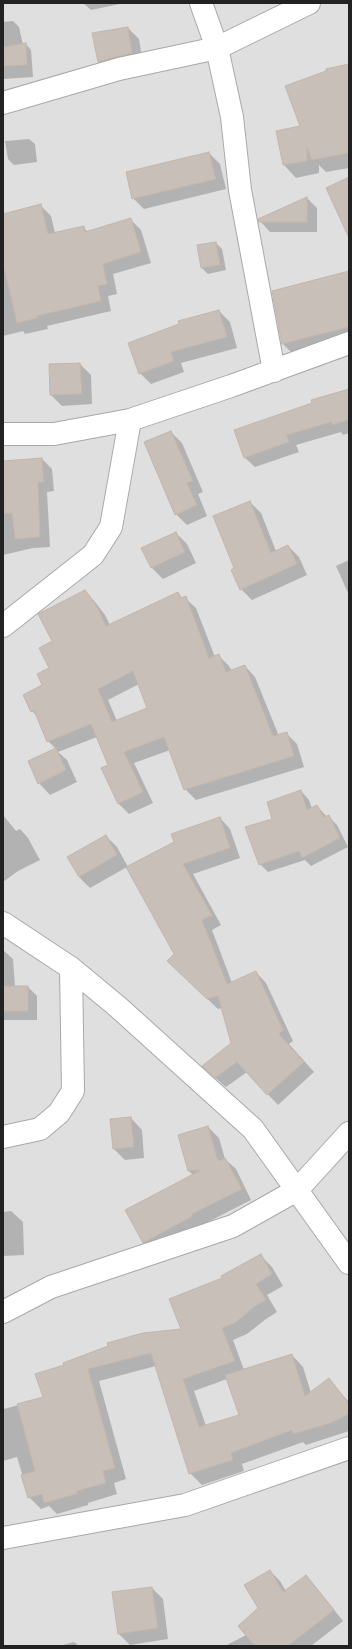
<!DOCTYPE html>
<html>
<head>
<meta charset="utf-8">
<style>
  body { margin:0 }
  #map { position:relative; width:352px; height:1649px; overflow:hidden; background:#f2efe9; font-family:Manrope,sans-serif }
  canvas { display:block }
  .frame { position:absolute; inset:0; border:4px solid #222; pointer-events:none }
</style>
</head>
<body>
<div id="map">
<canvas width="352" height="1649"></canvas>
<div class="frame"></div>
</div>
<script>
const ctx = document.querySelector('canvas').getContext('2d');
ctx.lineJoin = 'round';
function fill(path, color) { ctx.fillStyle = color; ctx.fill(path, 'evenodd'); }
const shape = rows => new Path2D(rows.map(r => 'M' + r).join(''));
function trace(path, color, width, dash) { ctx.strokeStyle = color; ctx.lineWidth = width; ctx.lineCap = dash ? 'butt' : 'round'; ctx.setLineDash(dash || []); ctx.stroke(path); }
const residential = shape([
  [3,3,349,3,349,1646,3,1646]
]);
const shadow = shape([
  [83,3,125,3,91,10],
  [13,21,19,27,23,45,26,44,31,50,33,77,3,79,3,22],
  [128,28,139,39,143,64,109,73,98,62],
  [349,65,349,168,326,172,319,165,319,173,296,178,284,165,277,131,301,127],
  [29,139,35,144,37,162,14,165,8,159,5,141],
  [209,153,220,164,226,189,144,209,133,198],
  [307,198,317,208,317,232,270,232,260,221],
  [40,205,51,216,55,233,83,227,88,232,130,219,141,230,151,263,113,274,117,294,108,296,111,311,47,326,48,329,25,334,23,331,3,336,3,215],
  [216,243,222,249,226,270,208,274,202,268,198,246],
  [349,272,349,342,295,356,283,344],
  [219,311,230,322,237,348,181,363,184,372,151,384,140,373],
  [80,364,91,375,92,404,62,406,51,395],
  [349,390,349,433,343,435,341,432,296,445,299,452,255,467,244,457],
  [171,432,182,443,203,492,198,494,207,516,187,525,176,514],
  [42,459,52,469,54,491,47,492,50,547,33,548,3,555,3,462],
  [250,502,261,513,276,551,288,546,299,557,307,575,252,600,241,589,236,569],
  [176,533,187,544,196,563,163,579,152,568],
  [349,560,349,595,336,566],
  [85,591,95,602,105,615,110,625,178,593,183,599,185,598,196,608,215,657,218,655,229,666,232,671,245,666,255,677,279,736,286,733,297,744,304,767,196,800,185,789,170,750,134,763,153,803,129,814,118,803,109,766,97,737,58,752,67,760,77,782,50,795,39,783,29,762,56,749,48,741,38,717,32,711,52,668,54,642],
  [139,684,148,708,117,721,108,700],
  [301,791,309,800,312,809,317,806,327,817,328,816,337,825,348,847,311,866,305,860,268,872,260,864],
  [3,815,16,831,20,829,28,838,40,860,18,871,3,882],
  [220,818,230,829,240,858,193,874,221,925,212,930,232,983,256,972,266,983,293,1041,289,1044,314,1072,278,1105,247,1072,226,1087,213,1076,232,1043,222,1008,218,1009,179,972,176,954,127,867,90,888,79,877,106,836,117,847,128,867],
  [3,950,13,959,15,987,28,987,37,996,37,1020,3,1020],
  [131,1118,142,1130,144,1158,125,1160,114,1149,111,1120],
  [208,1127,219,1138,225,1159,236,1169,251,1200,202,1225,154,1253,143,1242,193,1175,189,1171],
  [11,1211,23,1222,24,1255,3,1256,3,1212],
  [260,1255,272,1267,283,1286,267,1295,277,1312,266,1319,247,1334,233,1340,244,1370,292,1355,303,1367,311,1393,328,1379,349,1402,349,1431,306,1445,303,1442,242,1464,244,1471,202,1485,190,1473,156,1366,99,1381,126,1479,114,1483,117,1494,88,1503,88,1505,57,1514,49,1506,41,1509,29,1497,17,1457,3,1461,3,1407,4,1409,44,1398,36,1374,182,1330,223,1278],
  [227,1379,241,1416,206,1426,194,1391],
  [270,1571,280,1581,286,1591,306,1576,315,1586,343,1621,311,1646,225,1646,246,1635,259,1608],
  [152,1588,163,1599,168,1639,130,1645,119,1634],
  [74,1642,79,1646,59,1646]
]);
const building = shape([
  [128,27,132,53,98,62,92,33,128,27],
  [26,43,27,65,4,66,3,47,26,43],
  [349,64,349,153,312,160,307,148,307,161,283,165,276,131,300,126,285,86,326,71,326,69,349,64],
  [209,152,216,179,132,199,126,172,209,152],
  [349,177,349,238,326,188,349,177],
  [307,197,307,222,259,222,258,219,307,197],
  [41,204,48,234,84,226,85,232,131,218,141,252,103,264,107,284,98,286,101,301,37,316,38,318,17,323,3,264,3,214,41,204],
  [216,242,220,265,201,268,197,245,216,242],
  [349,271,349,327,282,344,272,291,349,271],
  [219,310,227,337,171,352,174,361,139,374,128,343,179,324,178,321,219,310],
  [80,363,82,394,50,395,49,364,80,363],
  [349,389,349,420,332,425,331,422,287,435,289,442,244,458,234,430,312,403,311,400,349,389],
  [171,431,193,481,187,483,197,505,175,515,144,442,171,431],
  [42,458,44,482,38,482,40,537,15,539,12,513,4,514,3,461,42,458],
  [250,501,271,553,288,545,297,564,240,590,231,570,234,568,213,516,250,501],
  [176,532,185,552,151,568,141,548,176,532],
  [85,590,95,603,106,626,178,592,181,598,186,596,209,658,219,654,226,672,245,665,273,736,287,732,294,756,184,790,164,737,124,752,143,792,118,804,101,768,108,765,91,724,47,742,34,710,31,712,23,695,42,685,37,674,49,668,39,648,52,641,38,614,85,590],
  [133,671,147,708,112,722,98,689,133,671],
  [56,748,66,770,38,784,28,761,56,748],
  [301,790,307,810,317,805,324,817,329,815,340,838,302,858,299,851,259,865,245,827,272,819,267,802,301,790],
  [220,817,230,848,183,864,212,915,202,920,227,984,256,971,283,1030,279,1034,304,1062,267,1095,237,1062,215,1078,202,1066,231,1043,218,996,207,999,167,961,174,954,126,867,174,842,171,834,220,817],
  [106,835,117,855,79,877,67,857,106,835],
  [3,986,28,986,28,1011,3,1011,3,986],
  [131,1117,134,1147,113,1149,110,1119,131,1117],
  [208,1126,218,1161,225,1158,242,1189,192,1214,193,1216,143,1243,125,1210,201,1170,188,1171,178,1135,208,1126],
  [261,1254,272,1274,256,1284,266,1300,254,1307,235,1323,222,1328,235,1361,183,1379,199,1427,239,1415,225,1375,292,1354,305,1396,329,1378,349,1404,349,1414,331,1423,293,1434,292,1430,231,1453,233,1460,189,1474,151,1353,88,1369,115,1468,103,1471,106,1483,77,1491,77,1494,44,1503,42,1494,28,1498,21,1475,35,1471,17,1404,43,1397,35,1374,64,1365,63,1363,108,1346,107,1343,143,1333,181,1329,169,1299,222,1278,221,1276,261,1254],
  [270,1570,283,1592,306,1575,334,1610,288,1646,255,1646,238,1626,258,1608,244,1585,270,1570],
  [152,1587,158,1628,118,1634,112,1592,152,1587]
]);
const minor = shape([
  [201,3,217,48,232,117,240,190,274,371],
  [3,103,119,69,217,48,309,3],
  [3,434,54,434,130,420,231,386,349,343],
  [3,626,93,555,111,527,130,420],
  [3,923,71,968,118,1007,253,1129,349,1263],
  [3,1137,40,1129,59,1113,73,1091,71,968],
  [3,1312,51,1287,233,1226,297,1190,349,1133],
  [3,1538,185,1505,349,1448]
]);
fill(residential, '#e0dfdf');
fill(shadow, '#0003');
fill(building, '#c7bfb8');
trace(building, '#c4b6ab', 1);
trace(minor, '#a9a9a9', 24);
trace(minor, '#fff', 22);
</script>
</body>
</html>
